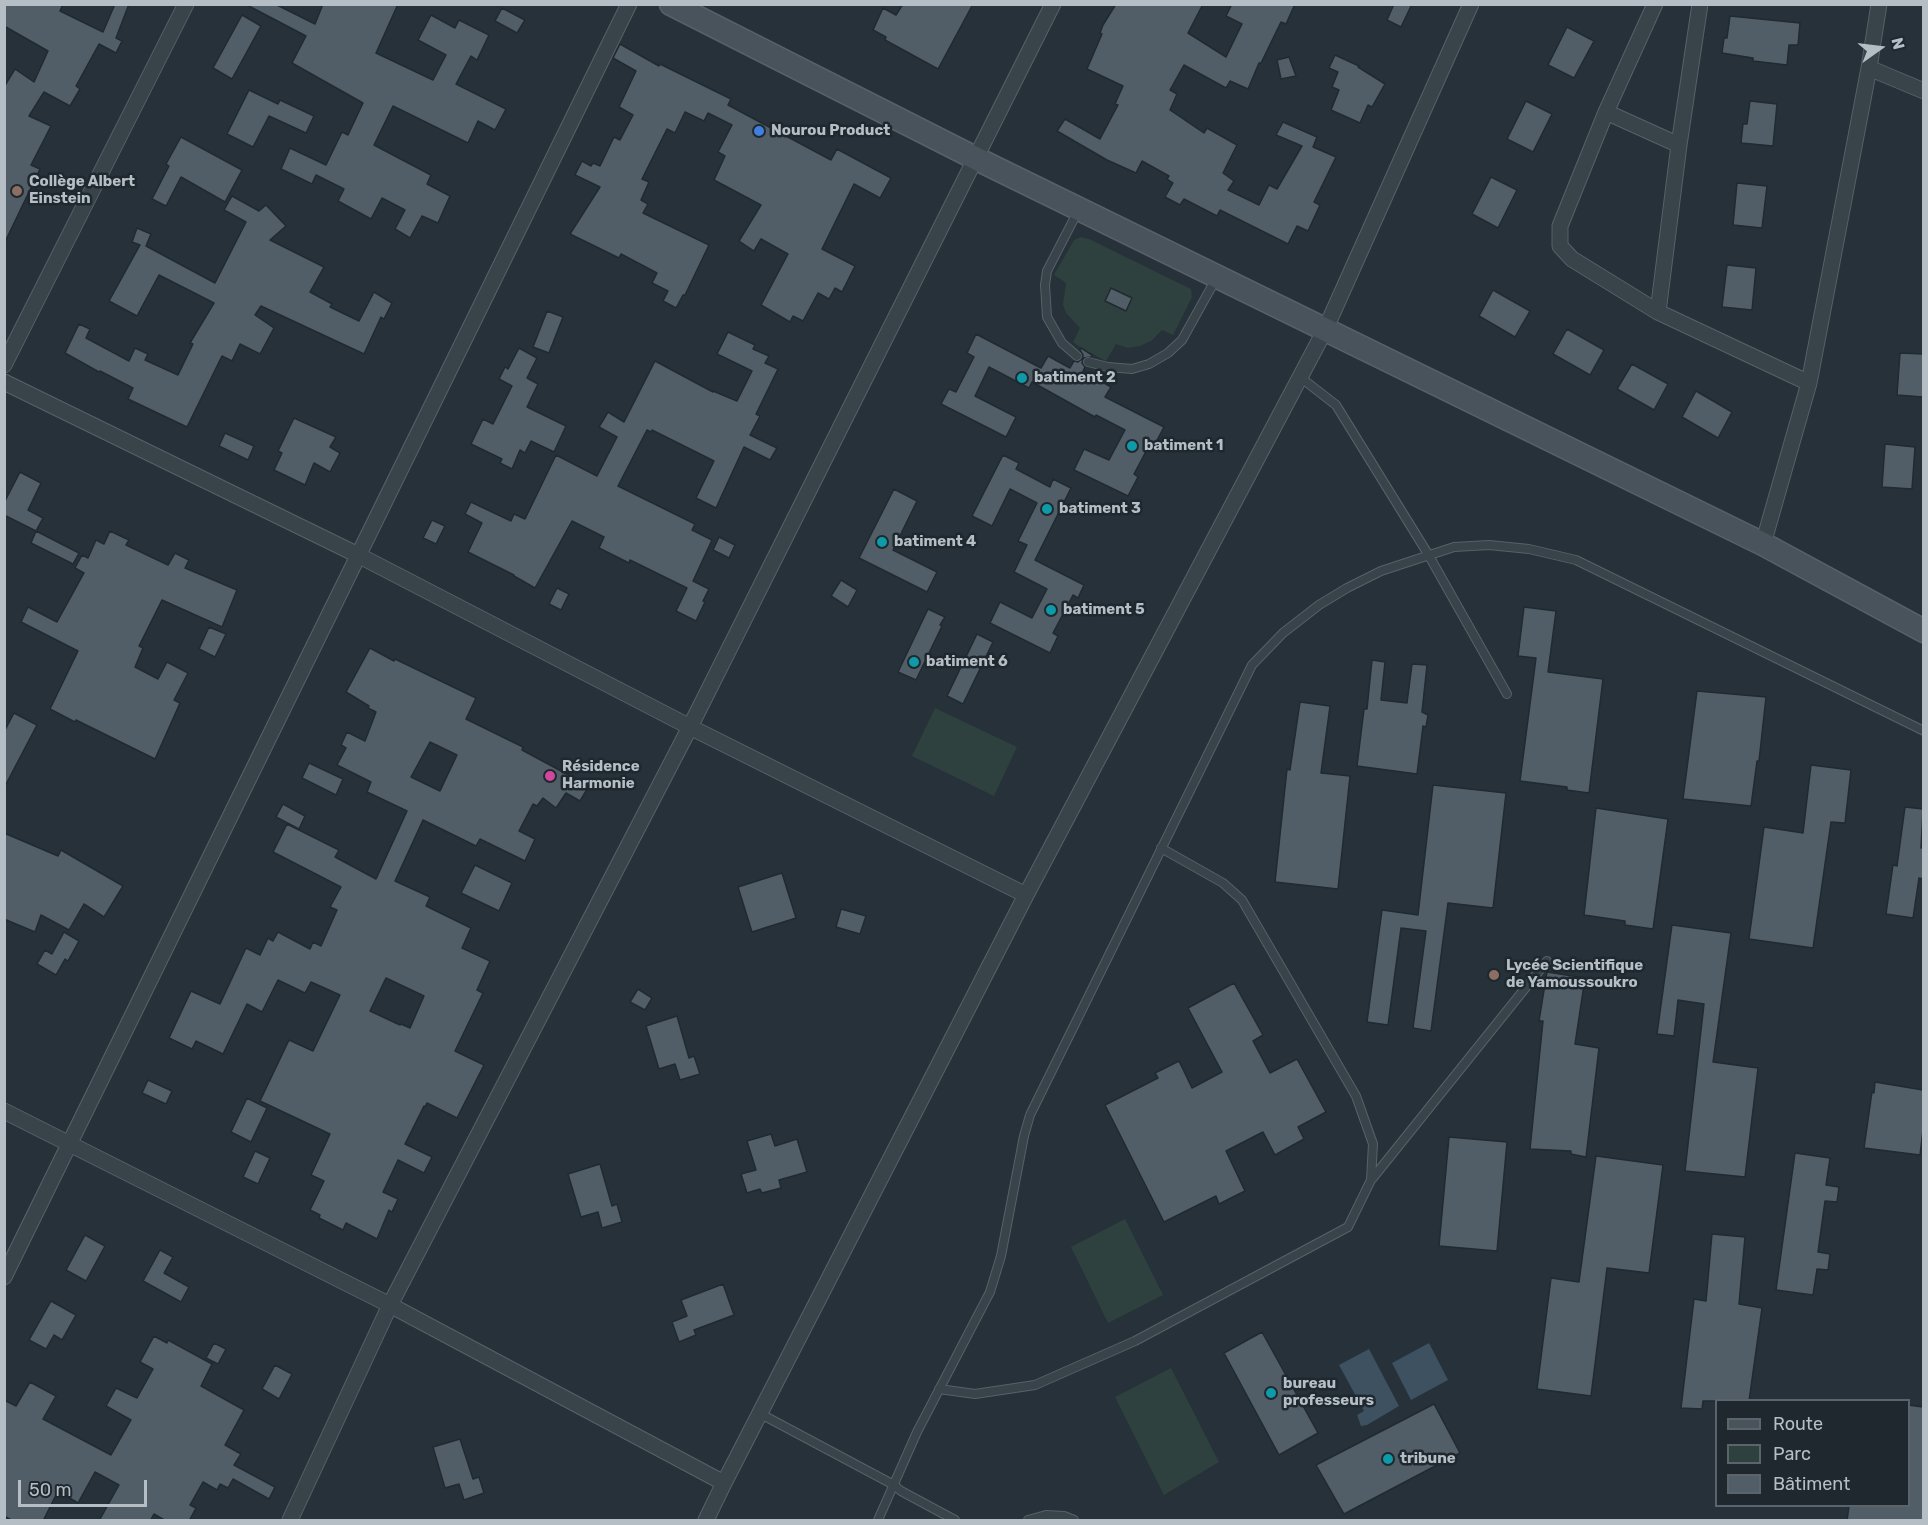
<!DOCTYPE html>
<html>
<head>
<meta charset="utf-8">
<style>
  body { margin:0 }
  #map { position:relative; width:1928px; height:1525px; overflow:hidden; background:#263139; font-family:Rubik,sans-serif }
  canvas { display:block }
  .frame { position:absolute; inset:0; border:6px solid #b5bec5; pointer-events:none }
  .legend { position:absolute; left:1715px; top:1399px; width:195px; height:108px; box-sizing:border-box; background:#1f282f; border:2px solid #5b646b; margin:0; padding:8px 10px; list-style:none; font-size:18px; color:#b5bec5 }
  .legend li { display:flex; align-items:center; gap:12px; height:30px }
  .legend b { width:30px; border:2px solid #5b646b }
  .north { position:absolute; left:1850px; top:18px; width:60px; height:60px; -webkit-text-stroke:4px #1f282f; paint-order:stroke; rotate:76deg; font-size:16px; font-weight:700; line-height:24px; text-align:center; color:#b5bec5 }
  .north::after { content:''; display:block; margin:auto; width:21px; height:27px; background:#b5bec5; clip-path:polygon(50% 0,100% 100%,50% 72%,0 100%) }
  .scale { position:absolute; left:18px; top:1480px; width:129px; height:27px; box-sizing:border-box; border:3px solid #b5bec5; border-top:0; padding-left:8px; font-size:18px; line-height:21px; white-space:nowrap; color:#b5bec5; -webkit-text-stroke:4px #1f282f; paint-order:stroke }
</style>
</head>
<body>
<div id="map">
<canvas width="1928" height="1525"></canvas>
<div class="frame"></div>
<ul class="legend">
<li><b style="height:8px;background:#48535c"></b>Route</li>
<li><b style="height:16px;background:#2e413e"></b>Parc</li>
<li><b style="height:16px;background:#525e67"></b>Bâtiment</li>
</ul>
<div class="north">N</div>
<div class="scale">50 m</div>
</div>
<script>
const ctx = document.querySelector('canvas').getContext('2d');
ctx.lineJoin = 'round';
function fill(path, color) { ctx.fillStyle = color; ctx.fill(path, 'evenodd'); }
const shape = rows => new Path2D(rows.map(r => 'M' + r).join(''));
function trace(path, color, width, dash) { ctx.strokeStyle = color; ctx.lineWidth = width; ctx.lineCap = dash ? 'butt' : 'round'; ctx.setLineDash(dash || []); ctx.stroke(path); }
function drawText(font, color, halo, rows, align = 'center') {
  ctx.font = font + ' Rubik,sans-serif'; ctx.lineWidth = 5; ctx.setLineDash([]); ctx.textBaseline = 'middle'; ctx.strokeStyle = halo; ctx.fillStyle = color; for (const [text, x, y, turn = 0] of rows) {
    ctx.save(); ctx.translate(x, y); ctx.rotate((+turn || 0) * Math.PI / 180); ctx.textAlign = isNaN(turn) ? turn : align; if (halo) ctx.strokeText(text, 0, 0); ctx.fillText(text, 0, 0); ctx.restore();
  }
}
const green = shape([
  [1081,237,1089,239,1191,289,1192,297,1173,335,1162,330,1151,341,1140,346,1128,348,1116,344,1106,361,1081,348,1073,342,1080,328,1066,313,1063,305,1066,283,1054,275,1074,240],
  [935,708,1017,747,994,796,912,756],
  [1125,1219,1163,1295,1108,1323,1071,1247],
  [1171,1368,1219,1462,1164,1495,1115,1397]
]);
const water = shape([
  [1429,1343,1448,1380,1411,1400,1392,1363],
  [1369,1349,1399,1406,1367,1425,1361,1426,1357,1415,1364,1411,1339,1365]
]);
const building = shape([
  [4,4,63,4,60,11,103,32,115,4,129,4,116,38,122,41,116,53,99,44,76,86,80,89,70,106,44,92,29,116,51,126,31,165,40,169,4,244,4,87,15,69,34,82,48,51,4,26,4,4],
  [245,4,275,4,315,24,323,4,398,4,376,53,433,80,446,55,418,40,431,15,455,28,459,20,489,35,477,60,471,56,456,84,506,109,495,130,478,121,468,143,393,106,374,145,431,175,427,184,450,196,438,223,422,216,410,238,395,229,405,210,382,198,371,219,338,201,344,189,316,175,312,184,281,169,290,148,326,165,342,132,348,135,363,103,292,63,306,36,245,4],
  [903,4,973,4,938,69,885,40,886,37,873,30,883,8,896,15,903,4],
  [1116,4,1203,4,1188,33,1226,57,1242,24,1226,16,1232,4,1295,4,1286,24,1281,22,1261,63,1259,63,1248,89,1230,81,1226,88,1184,65,1170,90,1177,94,1170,110,1204,133,1207,128,1237,145,1223,173,1234,181,1228,190,1259,205,1269,185,1277,189,1302,146,1276,135,1283,122,1317,137,1313,147,1336,157,1314,202,1320,205,1308,231,1297,226,1288,244,1220,210,1217,216,1184,199,1180,205,1165,197,1173,183,1167,179,1169,176,1142,161,1136,173,1107,160,1057,131,1065,119,1100,139,1118,105,1115,104,1123,86,1087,69,1102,34,1100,33,1103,25,1116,4],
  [1394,4,1412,4,1401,27,1387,20,1394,4],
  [502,8,525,20,517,33,495,21,502,8],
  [242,15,261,26,232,79,213,68,242,15],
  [1730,16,1800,23,1798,45,1789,45,1787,65,1753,61,1753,58,1722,53,1724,38,1727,38,1730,16],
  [1567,27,1594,41,1574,78,1548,65,1567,27],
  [620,44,659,66,660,64,731,99,728,105,831,160,837,149,891,178,880,198,854,184,822,249,855,266,842,292,835,288,829,299,818,293,803,321,793,316,790,322,761,305,788,254,761,239,754,251,739,241,761,205,714,180,725,156,718,152,732,125,708,113,704,121,685,112,675,133,667,129,642,179,649,182,641,200,648,204,643,213,709,245,685,295,683,295,676,308,663,301,668,291,652,283,657,273,621,254,619,258,570,234,600,187,575,175,582,161,591,166,593,163,600,166,614,137,620,140,633,115,619,107,636,71,613,58,620,44],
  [1335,55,1359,66,1358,67,1385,84,1372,107,1368,105,1360,123,1331,110,1339,90,1332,87,1338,72,1329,68,1335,55],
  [1289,57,1296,76,1281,79,1277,60,1289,57],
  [249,90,278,104,280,100,314,116,306,133,269,116,253,147,227,134,249,90],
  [1526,101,1552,114,1533,152,1507,139,1526,101],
  [1750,101,1777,104,1773,146,1741,143,1743,124,1747,124,1750,101],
  [181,137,242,170,225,202,181,177,166,206,152,199,169,166,166,164,181,137],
  [1491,177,1517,190,1498,228,1472,214,1491,177],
  [1737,183,1767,186,1762,228,1733,225,1737,183],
  [232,196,259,211,266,205,286,226,270,240,324,267,310,292,332,304,330,307,359,321,374,292,392,303,384,319,381,317,364,354,261,306,255,315,274,328,260,354,240,344,232,361,222,356,187,427,128,399,133,388,100,371,99,372,65,353,79,324,90,329,86,338,129,361,135,348,148,354,145,360,178,375,193,344,190,343,214,303,159,275,137,316,109,301,140,245,132,242,137,228,151,234,146,246,215,283,246,222,224,210,232,196],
  [1727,265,1756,268,1752,310,1722,307,1727,265],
  [1111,288,1132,298,1126,311,1105,301,1111,288],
  [1493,290,1530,311,1515,337,1479,316,1493,290],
  [547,311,563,317,549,353,533,347,547,311],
  [1567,329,1604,350,1590,375,1553,354,1567,329],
  [728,332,755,345,753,349,769,356,765,363,778,369,756,414,760,416,750,435,777,448,770,460,744,447,716,508,696,498,714,461,652,430,651,432,647,430,618,486,695,524,692,530,712,540,693,581,709,589,703,601,705,602,696,621,676,611,687,588,630,560,629,563,599,548,604,537,572,521,535,588,514,576,514,575,468,552,482,523,465,514,471,502,511,521,514,514,525,519,556,455,597,476,617,437,599,427,608,412,624,422,655,361,713,392,713,391,737,401,752,371,717,354,728,332],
  [976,334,1041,368,1048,356,1070,368,1074,361,1078,362,1082,359,1083,355,1080,350,1081,348,1092,355,1091,357,1083,358,1082,363,1085,367,1083,371,1111,387,1105,397,1164,427,1155,444,1151,442,1134,474,1138,477,1128,496,1074,470,1084,449,1109,460,1125,430,1096,415,1095,417,1032,382,1029,388,989,367,975,396,1016,417,1006,437,941,404,949,389,956,392,974,357,967,353,976,334],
  [519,348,537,358,527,378,538,384,527,407,566,426,554,452,531,441,525,453,520,450,512,469,500,463,502,459,471,444,483,419,493,424,512,386,499,379,505,367,508,369,519,348],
  [1900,353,1923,354,1923,397,1897,395,1900,353],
  [1632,364,1668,384,1654,410,1617,389,1632,364],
  [1696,391,1732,412,1718,438,1682,417,1696,391],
  [294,418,336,437,330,447,340,453,330,472,314,463,305,485,274,470,282,453,278,451,294,418],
  [225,433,254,446,248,460,219,446,225,433],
  [1885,444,1915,447,1912,489,1882,487,1885,444],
  [1003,455,1019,463,1016,469,1050,487,1053,479,1071,488,1035,560,1084,585,1078,598,1073,595,1053,633,1058,636,1050,653,990,623,1000,602,1032,618,1047,589,1014,572,1027,545,1018,541,1037,503,1010,489,992,526,972,516,1003,455],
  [20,472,41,483,28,510,43,518,36,531,4,515,4,503,20,472],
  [894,489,917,501,893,550,937,572,927,592,859,558,894,489],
  [432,520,445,526,436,544,423,538,432,520],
  [36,531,79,553,73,564,31,543,36,531],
  [110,531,129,540,126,545,168,565,175,553,189,560,185,568,237,590,222,627,162,600,139,646,143,648,135,667,158,679,167,662,188,673,174,700,180,703,155,759,76,720,75,722,50,709,78,651,21,622,28,607,57,622,84,573,75,568,82,555,88,558,96,540,104,544,110,531],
  [719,537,735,545,729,558,713,550,719,537],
  [841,580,857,590,848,607,831,596,841,580],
  [557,588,569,594,561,610,549,604,557,588],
  [1524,607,1556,611,1548,672,1603,679,1589,793,1567,790,1567,787,1520,781,1536,658,1518,656,1524,607],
  [928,609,945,617,940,625,942,626,916,680,898,672,928,609],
  [209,627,226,634,215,657,199,649,209,627],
  [977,634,993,642,963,704,947,696,977,634],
  [370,648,394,661,395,659,476,698,466,719,523,747,522,750,589,786,580,801,566,793,556,808,543,798,537,806,533,804,519,831,535,839,525,861,480,839,476,846,423,820,395,881,430,897,426,906,471,928,462,948,490,961,477,990,483,993,455,1051,484,1065,457,1118,427,1103,425,1107,424,1106,405,1144,432,1157,424,1173,398,1160,383,1192,398,1199,392,1212,389,1210,377,1239,346,1223,343,1230,319,1218,320,1215,310,1210,324,1181,311,1175,330,1134,260,1101,289,1040,313,1051,340,995,311,982,305,993,278,980,262,1012,247,1004,223,1054,196,1041,192,1049,169,1038,191,991,220,1004,246,948,260,955,268,938,273,941,278,932,310,949,313,942,321,946,337,910,330,907,341,887,273,852,287,824,339,850,335,857,376,879,407,811,367,792,371,782,337,765,346,748,341,745,347,732,365,741,376,712,368,708,369,706,346,692,370,648],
  [430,742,457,755,440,791,411,777,430,742],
  [386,978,424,996,410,1028,401,1024,400,1025,370,1011,386,978],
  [1372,660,1385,662,1381,700,1407,703,1412,664,1427,665,1422,712,1428,715,1426,727,1423,726,1417,774,1357,766,1364,709,1367,709,1372,660],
  [1697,691,1766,697,1759,761,1757,761,1751,806,1683,799,1697,691],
  [1300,702,1330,706,1321,773,1350,776,1338,889,1275,882,1287,769,1290,770,1300,702],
  [14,713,37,725,4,788,4,732,14,713],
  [309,763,343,779,336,795,302,778,309,763],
  [1811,765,1851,770,1845,823,1831,822,1813,948,1749,939,1764,827,1803,833,1811,765],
  [1433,785,1506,793,1493,908,1448,903,1431,1031,1413,1028,1426,931,1401,928,1388,1025,1367,1022,1382,910,1418,915,1433,785],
  [283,804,305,816,299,829,276,817,283,804],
  [1905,807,1923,809,1921,848,1923,848,1923,879,1919,878,1913,918,1886,914,1893,865,1897,866,1905,807],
  [1596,808,1668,819,1653,929,1625,925,1625,921,1584,915,1596,808],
  [4,833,58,856,61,850,123,886,104,917,84,904,69,930,41,915,35,932,4,919,4,833],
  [475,865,512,883,499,911,461,893,475,865],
  [782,873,796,918,752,932,738,887,782,873],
  [841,909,866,916,860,934,836,927,841,909],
  [1672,925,1731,933,1713,1062,1758,1068,1745,1177,1685,1171,1704,1004,1678,1000,1674,1036,1657,1034,1672,925],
  [64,932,79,941,68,961,65,959,56,975,37,964,45,950,52,954,64,932],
  [1547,972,1585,978,1575,1044,1599,1048,1586,1157,1571,1154,1571,1151,1530,1149,1543,1021,1539,1021,1547,972],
  [1234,983,1263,1035,1253,1041,1270,1073,1297,1059,1326,1112,1298,1127,1304,1139,1275,1155,1263,1132,1226,1151,1245,1191,1219,1204,1216,1196,1164,1222,1105,1105,1158,1078,1155,1073,1179,1061,1192,1088,1222,1072,1188,1008,1234,983],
  [638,989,652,998,645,1010,630,1002,638,989],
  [677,1016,689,1058,694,1056,700,1074,680,1080,675,1064,659,1069,646,1026,677,1016],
  [148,1080,172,1091,166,1104,142,1093,148,1080],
  [1875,1082,1923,1090,1923,1130,1920,1155,1864,1148,1872,1092,1874,1093,1875,1082],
  [247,1098,267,1108,251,1142,231,1132,247,1098],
  [771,1134,775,1146,797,1139,807,1172,779,1180,781,1188,762,1193,760,1189,747,1193,741,1174,756,1170,747,1141,771,1134],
  [1449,1137,1507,1142,1497,1251,1439,1246,1449,1137],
  [255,1151,270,1158,258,1184,243,1177,255,1151],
  [1795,1153,1830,1158,1826,1185,1839,1187,1837,1202,1825,1201,1818,1252,1830,1254,1828,1270,1817,1269,1813,1295,1776,1290,1795,1153],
  [1596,1156,1663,1165,1649,1273,1607,1268,1591,1396,1537,1389,1551,1278,1579,1282,1596,1156],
  [600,1164,612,1206,617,1204,622,1222,602,1228,598,1212,581,1217,568,1174,600,1164],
  [1712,1234,1745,1237,1739,1304,1762,1308,1749,1401,1703,1401,1702,1409,1681,1408,1694,1299,1706,1301,1712,1234],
  [85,1235,105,1246,86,1281,66,1270,85,1235],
  [160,1250,173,1257,164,1273,189,1287,181,1302,143,1281,160,1250],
  [723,1284,734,1315,694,1330,696,1335,679,1342,672,1322,687,1316,681,1300,723,1284],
  [51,1301,76,1315,62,1340,54,1335,46,1349,29,1340,51,1301],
  [1262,1332,1318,1433,1279,1455,1224,1353,1262,1332],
  [154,1336,167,1343,168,1340,212,1364,201,1386,244,1410,225,1445,241,1454,234,1465,275,1487,269,1499,233,1479,228,1488,220,1484,217,1490,203,1482,190,1505,196,1508,189,1521,166,1521,154,1514,150,1521,99,1521,119,1485,95,1472,78,1503,58,1491,43,1521,13,1521,4,1516,4,1400,16,1406,30,1382,56,1396,43,1419,111,1455,131,1420,106,1406,116,1388,137,1398,153,1369,140,1362,154,1336],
  [214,1343,226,1349,218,1364,206,1358,214,1343],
  [275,1365,292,1374,279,1399,262,1389,275,1365],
  [1434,1404,1460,1453,1344,1514,1316,1465,1434,1404],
  [1908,1405,1923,1407,1923,1521,1847,1521,1849,1506,1908,1506,1908,1405],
  [460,1439,473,1479,479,1477,484,1493,464,1500,459,1484,445,1488,433,1447,460,1439]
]);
const lane = shape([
  [1077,356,1062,343,1047,317,1045,285,1047,271,1078,211],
  [1088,362,1108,367,1132,369,1149,364,1168,353,1182,340,1217,277],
  [1300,377,1336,405,1428,554,1507,694],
  [1372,1179,1547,961],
  [939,1389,975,1394,1035,1385,1135,1341,1348,1227,1371,1180,1373,1144,1356,1096,1242,900,1223,883,1161,848],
  [759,1413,894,1485,901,1491,955,1520],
  [878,1520,917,1432,990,1292,1001,1256,1024,1136,1030,1115,1252,665,1283,633,1319,605,1347,588,1381,571,1454,547,1489,545,1529,549,1576,560,1924,731],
  [1028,1520,1046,1515,1064,1516,1074,1520]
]);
const street = shape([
  [1655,4,1606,112,1560,226,1560,246,1572,259,1658,312,1809,383],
  [1869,68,1924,91],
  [1606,112,1679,145],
  [1658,312,1679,145,1700,4],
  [4,365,186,4],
  [4,382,358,555,690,727,1026,895],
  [1763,544,1809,383,1869,68,1879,4],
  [4,1111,390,1305,724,1483],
  [4,1277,629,4],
  [290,1520,390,1305,690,727,1053,4],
  [706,1520,724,1483,1026,895,1325,330,1471,4]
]);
const secondary = shape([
  [671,4,977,159,1763,544,1924,631]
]);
const markers = [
  [759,131,6,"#3f7fe0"],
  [17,191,6,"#8d6e63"],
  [1022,378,6,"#0f9aa8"],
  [1132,446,6,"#0f9aa8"],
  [1047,509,6,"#0f9aa8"],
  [882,542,6,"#0f9aa8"],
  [1051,610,6,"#0f9aa8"],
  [914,662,6,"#0f9aa8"],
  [550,776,6,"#d1479c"],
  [1494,975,6,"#8d6e63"],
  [1271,1393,6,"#0f9aa8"],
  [1388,1459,6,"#0f9aa8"]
];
const poiNames = [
  ["Nourou Product",771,131],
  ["Collège Albert",29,182],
  ["Einstein",29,199],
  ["batiment 2",1034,378],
  ["batiment 1",1144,446],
  ["batiment 3",1059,509],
  ["batiment 4",894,542],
  ["batiment 5",1063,610],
  ["batiment 6",926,662],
  ["Résidence",562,767],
  ["Harmonie",562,784],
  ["Lycée Scientifique",1506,966],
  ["de Yamoussoukro",1506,983],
  ["bureau",1283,1384],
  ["professeurs",1283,1401],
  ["tribune",1400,1459]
];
fill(green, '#2e413e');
fill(water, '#3e5160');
fill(building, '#525e67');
trace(building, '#212a31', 1.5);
trace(lane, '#586168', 10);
trace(street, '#586168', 17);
trace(secondary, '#586168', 25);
trace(lane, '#39434a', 8);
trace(street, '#39434a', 15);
trace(secondary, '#48535c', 22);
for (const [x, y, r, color] of markers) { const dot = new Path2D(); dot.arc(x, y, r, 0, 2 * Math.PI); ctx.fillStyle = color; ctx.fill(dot); trace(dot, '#1f282f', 2); }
drawText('bold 15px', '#b5bec5', '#1f282f', poiNames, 'left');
</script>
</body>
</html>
